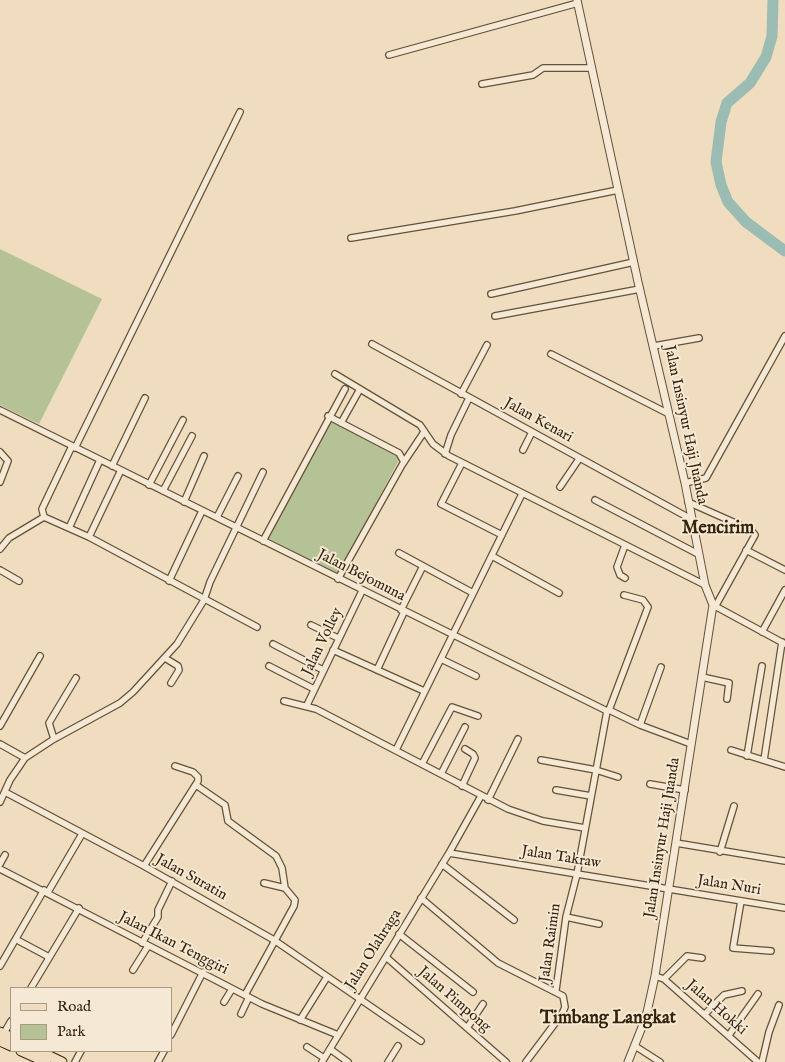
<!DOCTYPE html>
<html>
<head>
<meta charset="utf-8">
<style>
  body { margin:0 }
  #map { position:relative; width:785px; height:1062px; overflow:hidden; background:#f0dcbf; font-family:"IM FELL English",serif }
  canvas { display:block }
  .legend { position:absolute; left:10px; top:987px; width:162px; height:65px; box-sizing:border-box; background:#f5e8d5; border:1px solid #a89a84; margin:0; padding:6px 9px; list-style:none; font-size:15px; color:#35240a }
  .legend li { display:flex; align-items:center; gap:10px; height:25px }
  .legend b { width:25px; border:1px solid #a89a84 }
</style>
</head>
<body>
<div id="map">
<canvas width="785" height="1062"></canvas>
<ul class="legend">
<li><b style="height:6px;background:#f0dcbf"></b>Road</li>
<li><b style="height:14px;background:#b4c296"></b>Park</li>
</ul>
</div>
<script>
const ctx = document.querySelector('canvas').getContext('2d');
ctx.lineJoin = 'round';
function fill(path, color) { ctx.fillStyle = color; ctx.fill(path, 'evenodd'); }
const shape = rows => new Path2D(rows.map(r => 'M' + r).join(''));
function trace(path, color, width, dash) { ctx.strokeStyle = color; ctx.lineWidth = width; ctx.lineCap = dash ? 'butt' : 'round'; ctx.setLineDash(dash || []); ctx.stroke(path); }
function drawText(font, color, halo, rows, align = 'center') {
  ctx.font = font + ' "IM FELL English",serif'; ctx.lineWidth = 4; ctx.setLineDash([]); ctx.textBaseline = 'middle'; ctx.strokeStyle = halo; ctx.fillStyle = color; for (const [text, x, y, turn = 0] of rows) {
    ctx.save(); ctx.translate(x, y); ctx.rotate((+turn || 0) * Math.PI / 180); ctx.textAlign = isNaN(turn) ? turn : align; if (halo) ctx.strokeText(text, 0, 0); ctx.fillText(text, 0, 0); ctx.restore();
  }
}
const green = shape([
  [0,249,102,299,39,424,0,405],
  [330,421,400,458,338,575,268,538]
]);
const river = shape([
  [773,0,772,36,766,57,750,83,727,103,721,122,716,162,721,185,728,202,746,222,785,251]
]);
const minor = shape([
  [389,55,578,3],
  [482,84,533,75,543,68,592,68],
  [351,238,515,211,618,190],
  [491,294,634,262],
  [495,316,640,289],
  [372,344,691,519],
  [654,346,699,338],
  [551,354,669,414],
  [335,374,420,425,433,444,449,456,705,585],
  [461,394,487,345],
  [0,410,607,711,609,710,640,725,691,744],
  [328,416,399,453,404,462],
  [341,423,360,389],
  [72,446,42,509,44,517,89,537,257,627],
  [75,448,240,112],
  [523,450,532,432],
  [0,452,8,461,0,482],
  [445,454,451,435,469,398],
  [462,463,441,504,502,535],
  [112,466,145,398],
  [685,483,706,478,785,336],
  [149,485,183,420],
  [560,487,579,459],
  [163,491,192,436],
  [595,500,698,554],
  [184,502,204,456],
  [688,502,751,530,755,535,715,607],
  [217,517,238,476],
  [69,528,100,460],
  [89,537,121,470],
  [263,541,345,389],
  [0,549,9,538,44,517],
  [746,550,785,570],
  [399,553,473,593],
  [492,556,559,593],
  [0,570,19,581],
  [625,578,620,575,617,567,625,545],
  [338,579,402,465,424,432],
  [169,581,202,511],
  [713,605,785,644],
  [401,610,423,566],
  [311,625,338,638],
  [762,632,785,590],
  [273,644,323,670],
  [333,650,424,691],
  [165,658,178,666,179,670,171,683],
  [441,659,476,676],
  [269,666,314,689],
  [377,670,404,612],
  [702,677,729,683,727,699],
  [284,701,316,709,508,809,543,821,585,828],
  [307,705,362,591],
  [609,710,648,607,643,600,624,595],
  [640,725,661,667],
  [0,726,40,656],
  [54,739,49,723,76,678],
  [0,744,25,758],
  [396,750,522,494],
  [731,750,785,767],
  [747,756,762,666],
  [541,760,596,770,618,777],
  [764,760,782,642],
  [422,764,452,707,478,716],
  [441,774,465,727],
  [650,784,685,790],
  [196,785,225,805,228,821,276,856,282,868,285,888,295,900,294,906,245,995],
  [462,786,475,758,473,754,465,749],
  [556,790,591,796],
  [5,792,144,866,274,940,421,1041],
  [488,800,518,739],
  [0,802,10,780,25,758,54,739,120,703,133,692,177,644,204,600,210,582,263,472],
  [676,843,785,861],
  [720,852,734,806],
  [449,853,785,908],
  [0,864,5,855],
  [442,864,514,920],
  [144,866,198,781,198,777,193,772,175,766],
  [0,869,262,1004,338,1035],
  [264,883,285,888],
  [48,892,82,834],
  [421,898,498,963,563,996,565,1007,562,1014,526,1062],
  [741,901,733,948,771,951],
  [566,917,599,924],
  [399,934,473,992],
  [19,941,49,957],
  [142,943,158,917,158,910,172,881],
  [386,957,506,1062],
  [0,966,44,890],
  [133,970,148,946],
  [655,976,664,979,758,1062],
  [664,979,687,956,702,958],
  [31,988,79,908],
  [556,990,566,917,577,874,607,711],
  [224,1002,232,989],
  [241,1014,249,997],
  [705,1014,724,995,742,991],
  [300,1020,327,977],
  [467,1028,483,1004],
  [4,1033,11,1021],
  [171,1035,203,972],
  [729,1035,758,994],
  [635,1046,660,1062],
  [307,1047,324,1058],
  [330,1049,348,1062],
  [75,1062,81,1051],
  [158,1062,164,1051],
  [322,1062,449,853,481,796],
  [388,1062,398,1046],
  [762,1062,769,1032,779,1005]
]);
const tertiary = shape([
  [577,0,638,282,685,483,705,585,713,605,655,976,646,1017,628,1062]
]);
const primary = shape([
  [0,1032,11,1037],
  [0,1041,11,1046],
  [21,1051,46,1062],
  [39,1051,62,1062]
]);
const streetNames = [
  ["Jalan Kenari",538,421,29],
  ["Jalan Insinyur Haji Juanda",685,425,78],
  ["Jalan Bejomuna",361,576,27],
  ["Jalan Volley",323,642,-64],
  ["Jalan Insinyur Haji Juanda",663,838,-81],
  ["Jalan Takraw",561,858,9],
  ["Jalan Suratin",191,878,29],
  ["Jalan Nuri",729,886,9],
  ["Jalan Raimin",551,943,-82],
  ["Jalan Ikan Tenggiri",173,944,27],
  ["Jalan Olahraga",374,950,-58],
  ["Jalan Pimpong",454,1000,41],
  ["Jalan Hokki",716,1008,41]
];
const quarterNames = [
  ["Mencirim",718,529],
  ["Timbang Langkat",608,1019]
];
fill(green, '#b4c296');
trace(river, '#9abcb2', 11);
trace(minor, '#645237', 8);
trace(tertiary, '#645237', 9);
trace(primary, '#35240a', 11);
trace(minor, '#f5e8d5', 5.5);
trace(tertiary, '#f5e8d5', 7);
trace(primary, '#f0dcbf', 9);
drawText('15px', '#35240a', '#f5e8d5', streetNames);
drawText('bold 18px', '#35240a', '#f5e8d5', quarterNames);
</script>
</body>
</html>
